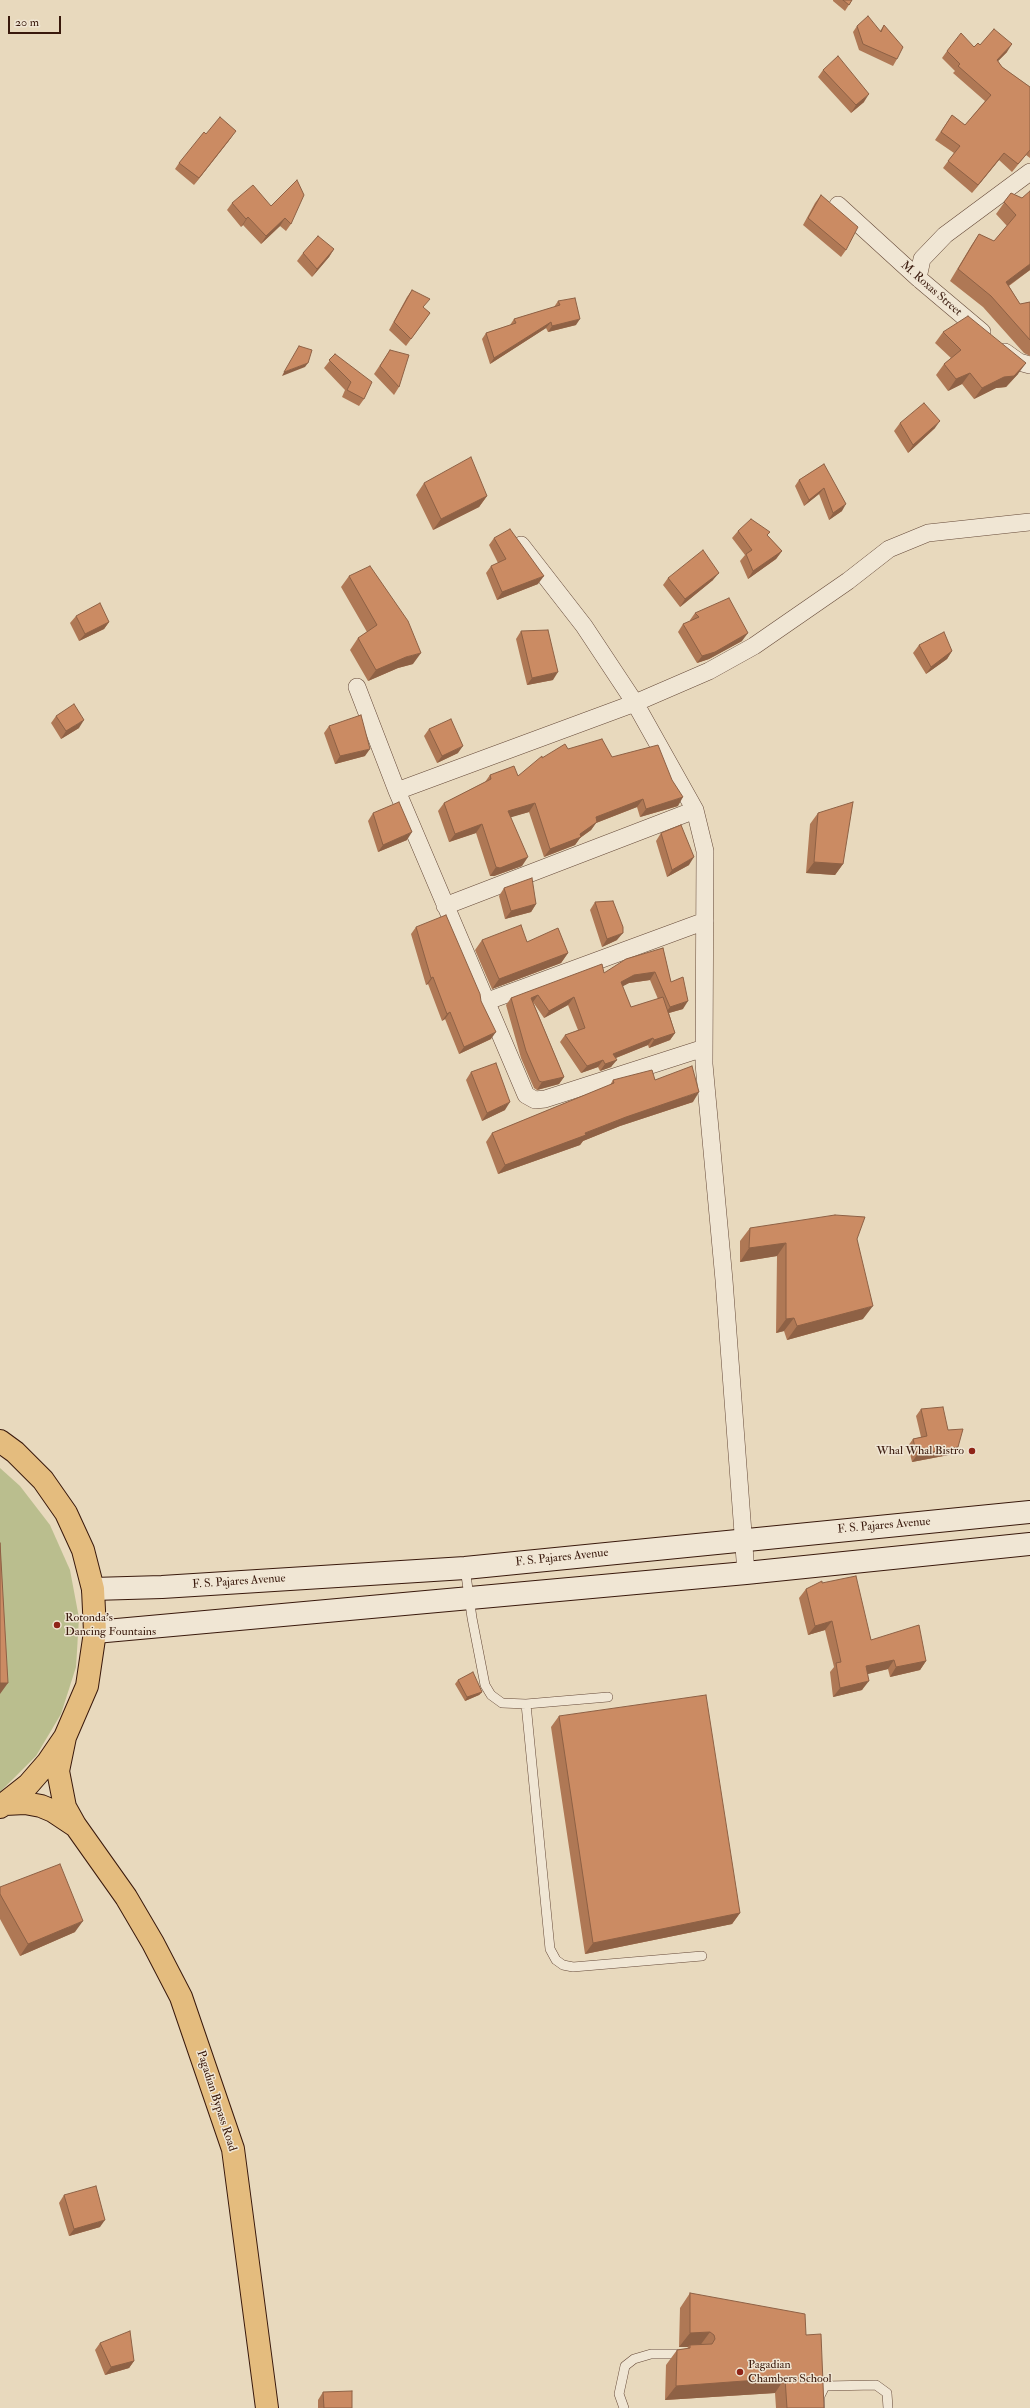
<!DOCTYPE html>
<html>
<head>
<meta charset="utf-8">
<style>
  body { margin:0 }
  #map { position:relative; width:1030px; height:2408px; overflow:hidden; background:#e8d9bd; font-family:"IM FELL Double Pica",serif }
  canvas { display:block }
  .scale { position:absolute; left:8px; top:16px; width:53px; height:18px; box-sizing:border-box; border:2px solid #39190c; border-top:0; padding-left:5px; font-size:12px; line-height:14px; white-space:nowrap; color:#39190c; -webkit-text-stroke:3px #f0e6d4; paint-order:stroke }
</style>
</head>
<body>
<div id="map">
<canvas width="1030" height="2408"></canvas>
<div class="scale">20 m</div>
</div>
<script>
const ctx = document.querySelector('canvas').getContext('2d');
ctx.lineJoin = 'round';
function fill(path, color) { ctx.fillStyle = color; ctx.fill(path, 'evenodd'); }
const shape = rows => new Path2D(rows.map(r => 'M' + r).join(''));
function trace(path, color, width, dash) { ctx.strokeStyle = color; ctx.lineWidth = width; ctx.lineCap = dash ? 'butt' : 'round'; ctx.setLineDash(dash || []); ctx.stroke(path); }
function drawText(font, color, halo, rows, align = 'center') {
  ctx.font = font + ' "IM FELL Double Pica",serif'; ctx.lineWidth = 3; ctx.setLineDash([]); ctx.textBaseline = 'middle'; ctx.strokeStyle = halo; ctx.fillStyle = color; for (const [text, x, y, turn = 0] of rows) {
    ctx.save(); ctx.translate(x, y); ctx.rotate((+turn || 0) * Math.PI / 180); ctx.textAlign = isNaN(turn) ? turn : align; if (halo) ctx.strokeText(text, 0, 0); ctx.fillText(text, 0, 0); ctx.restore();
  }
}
const green = shape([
  [0,1468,20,1486,50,1525,70,1570,79,1618,76,1667,61,1714,36,1756,0,1792]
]);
const lane = shape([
  [465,1568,472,1618,485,1685,491,1695,502,1703,526,1704],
  [608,1697,526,1704,550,1949,556,1960,563,1965,573,1967,702,1956],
  [624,2408,619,2394,625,2366,634,2359,651,2354,685,2354],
  [820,2408,820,2396,825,2386,876,2385,887,2393,888,2408]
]);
const street = shape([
  [838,205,918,278,982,332],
  [918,278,922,259,945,235,1030,172],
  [1005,352,1019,362,1030,365],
  [521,545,584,626,635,703,695,810,705,851,704,1064,724,1280,746,1573],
  [357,687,397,791,526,1095,535,1100,545,1099,704,1048],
  [397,791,635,703,709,671,754,646,848,581,889,549,928,533,1030,522],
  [445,906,695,810],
  [485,1002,705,921]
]);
const secondary = shape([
  [93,1589,162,1587,465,1568,1030,1512],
  [95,1632,746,1573,1030,1544]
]);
const highway = shape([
  [0,1441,15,1452,43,1480,66,1513,83,1550,93,1589,95,1632,87,1686,65,1737,48,1762,28,1785,0,1807],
  [65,1737,58,1771,65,1807,75,1825,126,1897,153,1943,181,1997,233,2149,267,2408],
  [5,1804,25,1803,41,1806,53,1811,74,1825]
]);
const wall = shape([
  [833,0,852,0,845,11,833,1],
  [884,25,897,59,893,66,859,50,853,32,857,26,880,31],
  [980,45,1007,52,998,61,1002,67,1030,87,1030,158,1026,155,1012,172,999,160,972,193,943,168,954,153,935,140,952,115,965,125,985,101,953,73,955,71,942,58,947,51,974,47],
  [823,70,864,102,851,113,818,77],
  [206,134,231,138,194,185,175,169,179,163],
  [297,180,291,224,286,231,280,226,261,244,243,225,241,227,227,210,232,203,271,206],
  [1011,193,1030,270,1009,286,1020,304,1030,302,1030,356,1024,353,983,307,950,281,971,246,979,234,994,241,1007,226,996,214],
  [821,195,846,250,841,257,803,225,815,203],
  [334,249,329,257,312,277,297,261,303,253],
  [412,290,424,308,430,313,406,346,389,330,407,297],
  [558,301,576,325,548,332,546,328,490,364,482,339,486,333,510,325,514,319,554,307],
  [943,332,1018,374,1006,387,996,388,974,399,962,384,948,391,936,375,944,364,951,358,935,343],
  [390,350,399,387,394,395,374,374],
  [335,354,364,399,359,406,342,397,345,390,324,368],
  [900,423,935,428,908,453,894,431],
  [824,464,842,511,829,520,819,494,804,506,795,486,799,480],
  [424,483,487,496,479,507,433,530,416,495],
  [738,531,768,536,782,551,776,559,748,579,740,561,745,555,732,538],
  [494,538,538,584,497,600,486,573,491,566,498,563,489,545],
  [349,576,413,664,398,668,368,681,350,650,358,638,367,632,341,587],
  [668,578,713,580,680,607,663,585],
  [695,613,742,641,709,659,697,663,678,632,683,624,690,621,690,620],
  [76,616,109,622,104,629,79,641,70,623],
  [521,631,553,680,527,685,516,639],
  [919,645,952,651,947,659,926,674,913,653],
  [56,716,79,728,61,739,51,723],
  [329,726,365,756,335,764,324,733],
  [429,729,458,753,437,763,424,736],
  [568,749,612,757,678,806,640,817,637,807,596,823,591,830,580,838,575,845,544,857,529,812,510,817,522,866,494,876,490,876,476,833,449,842,438,811,444,803,485,782,490,775,518,776,542,758],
  [373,813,407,840,378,852,368,821],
  [818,813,843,864,835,875,806,873,810,824],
  [661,833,689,865,667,877,656,841],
  [504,888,536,904,531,912,505,919,499,896],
  [595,902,617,940,602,947,590,910],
  [416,927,481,1001,491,1039,459,1054,445,1019,442,1021,428,984,426,985,411,934],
  [482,940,527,942,568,953,561,963,492,989,475,950],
  [663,948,671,982,683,1009,669,1013,675,1033,670,1040,649,1048,648,1045,616,1058,611,1067,600,1071,598,1067,581,1073,560,1042,565,1035,578,1030,568,1005,544,1018,533,1002,564,1077,559,1084,537,1090,534,1088,521,1058,506,1005,511,998,604,973],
  [650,980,658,999,631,1007,622,986,629,983],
  [471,1072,505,1110,482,1121,466,1080],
  [613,1080,655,1080,693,1102,620,1126,583,1141,580,1145,498,1174,486,1142,492,1133,610,1085],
  [750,1228,857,1239,863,1319,787,1340,784,1331,776,1333,777,1256,740,1262,740,1241],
  [921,1409,948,1430,958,1447,954,1454,912,1462,908,1446,913,1439,921,1437,916,1416],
  [822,1583,871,1640,926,1661,920,1670,890,1677,888,1669,867,1674,862,1690,833,1697,830,1672,834,1667,825,1630,808,1635,799,1598,806,1589],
  [458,1680,482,1692,479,1695,465,1701,455,1684],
  [559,1716,740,1913,732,1924,585,1954,551,1727],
  [0,1887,75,1932,20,1956,0,1919],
  [64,2195,100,2227,69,2236,59,2203],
  [690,2293,806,2335,824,2408,776,2408,775,2393,665,2400,666,2365,677,2350,687,2349,688,2347,679,2347,680,2308],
  [100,2343,134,2361,129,2368,105,2375,95,2350],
  [323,2392,352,2408,318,2408,318,2400]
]);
const shadedWall = shape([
  [1012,44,1007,52,992,67,997,60],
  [869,94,864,102,851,113,856,105],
  [236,131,231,138,194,185,199,178],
  [1004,153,999,160,972,193,978,185],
  [248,217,243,225,241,227,246,219],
  [285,218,280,226,261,244,266,236],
  [334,249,329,257,312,277,317,269],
  [1030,264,1030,270,998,293,1006,282],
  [580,319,576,325,548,332,552,326],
  [551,322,546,328,490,364,494,358],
  [308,363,305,367,282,376,284,372],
  [1026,363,1018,374,1006,387,996,388,974,399,982,388],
  [970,373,962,384,948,391,956,379],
  [940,421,935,428,908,453,913,445],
  [824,488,819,494,804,506,809,500],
  [487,496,479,507,433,530,441,519],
  [846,504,842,511,829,520,833,513],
  [782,551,776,559,748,579,753,571],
  [719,573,713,580,680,607,685,599],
  [544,576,538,584,497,600,502,592],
  [109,622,104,629,79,641,85,634],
  [748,633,742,641,709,659,697,663,702,656],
  [952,651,947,659,926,674,931,667],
  [421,653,413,664,398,668,368,681,376,670,406,657],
  [558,672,553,680,527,685,532,678],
  [84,720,79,728,61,739,66,731],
  [463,746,458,753,437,763,442,756],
  [370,749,365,756,335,764,340,756],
  [683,797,678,806,640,817,646,809],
  [643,799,637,807,596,823,591,830,580,838,575,845,544,857,550,849,580,834,596,817],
  [535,803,529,812,502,820,508,811],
  [482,824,476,833,449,842,455,834],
  [412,832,407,840,378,852,383,845],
  [528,857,522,866,494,876,490,876,496,867],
  [694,857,689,865,667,877,672,870],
  [814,862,843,864,835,875,806,873],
  [536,904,531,912,505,919,511,911],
  [623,933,617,940,602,947,607,939],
  [568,953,561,963,492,989,499,979],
  [655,972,650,980,629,983,616,990,621,982,634,975],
  [433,977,428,984,426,985,431,978],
  [538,995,533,1002,531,998],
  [574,997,568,1005,544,1018,549,1011],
  [688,1001,683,1009,665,1014,670,1007],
  [450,1012,445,1019,442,1021,447,1014],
  [496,1032,491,1039,459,1054,464,1047],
  [675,1033,670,1040,649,1048,654,1040],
  [653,1038,648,1045,608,1061,613,1054],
  [603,1060,598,1067,581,1073,587,1066],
  [617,1060,611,1067,600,1071,605,1064],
  [564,1077,559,1084,537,1090,542,1082],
  [699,1092,693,1102,620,1126,583,1141,580,1145,498,1174,505,1165,626,1117],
  [510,1102,505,1110,482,1121,487,1113],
  [786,1243,777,1256,740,1262,749,1248],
  [873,1306,863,1319,787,1340,797,1326],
  [794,1318,784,1331,776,1333,786,1319],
  [958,1447,954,1454,912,1462,917,1455],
  [832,1621,825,1630,808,1635,815,1626],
  [894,1660,888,1669,860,1676,866,1666],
  [926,1661,920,1670,890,1677,896,1667],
  [869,1681,862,1690,833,1697,840,1688],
  [0,1683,8,1683,0,1694],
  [482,1692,479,1695,465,1701,467,1697],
  [740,1913,732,1924,585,1954,593,1943],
  [83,1921,75,1932,20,1956,28,1944],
  [105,2220,100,2227,69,2236,74,2229],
  [710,2332,699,2347,690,2345,688,2347,679,2347,690,2333],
  [134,2361,129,2368,105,2375,111,2367],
  [785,2378,775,2393,665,2400,676,2386]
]);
const building = shape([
  [843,0,852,0,849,5,843,0],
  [868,16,881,32,884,25,903,47,897,59,863,44,857,26,868,16],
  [994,29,1012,44,997,60,1002,67,1030,87,1030,150,1018,164,1004,153,978,185,948,161,960,146,941,132,952,115,965,125,991,95,958,66,960,64,947,51,961,33,974,47,978,43,980,45,994,29],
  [838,56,869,94,856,105,823,70,838,56],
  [220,117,236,131,199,178,179,163,204,132,206,134,220,117],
  [297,180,304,195,291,224,285,218,266,236,248,217,246,219,232,203,253,185,271,206,297,180],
  [1030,191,1030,264,1006,282,1020,304,1030,302,1030,340,991,296,958,269,979,234,994,241,1016,215,1004,202,1011,193,1022,198,1030,191],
  [821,195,858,227,846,250,808,218,821,195],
  [318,236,334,249,317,269,303,253,318,236],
  [412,290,430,299,423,307,430,313,411,339,394,322,412,290],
  [575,298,580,319,552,326,551,322,494,358,486,333,516,323,514,319,560,305,558,301,575,298],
  [968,316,1026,363,1014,376,1004,377,982,388,970,373,956,379,944,364,961,350,943,332,968,316],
  [299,346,312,350,308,363,284,372,299,346],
  [390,350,409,355,399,387,380,366,390,350],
  [335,354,372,382,364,399,347,390,351,382,329,360,335,354],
  [924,403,940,421,913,445,900,423,924,403],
  [471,457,487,496,441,519,424,483,471,457],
  [824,464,846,504,833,513,824,488,809,500,799,480,824,464],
  [751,519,770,532,767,535,782,551,753,571,746,554,752,550,738,531,751,519],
  [510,529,544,576,502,592,491,566,506,559,494,538,510,529],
  [703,550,719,573,685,599,668,578,703,550],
  [370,566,408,621,421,653,406,657,376,670,358,638,377,625,349,576,370,566],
  [729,598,748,633,715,652,702,656,683,624,699,617,695,613,729,598],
  [100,603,109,622,85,634,76,616,100,603],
  [548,630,558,672,532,678,521,631,548,630],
  [944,632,952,651,931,667,919,645,944,632],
  [74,704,84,720,66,731,56,716,74,704],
  [361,715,370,749,340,756,329,726,361,715],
  [451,719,463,746,442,756,429,729,451,719],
  [602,739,612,757,658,745,672,780,683,797,646,809,643,799,596,817,597,822,580,834,581,837,550,849,535,803,508,811,528,857,500,868,496,867,482,824,455,834,444,803,491,779,490,775,514,766,518,776,542,756,542,758,565,744,568,749,602,739],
  [399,802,412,832,383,845,373,813,399,802],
  [853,802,843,864,814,862,818,813,853,802],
  [681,825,694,857,672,870,661,833,681,825],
  [532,878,536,904,511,911,504,888,532,878],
  [613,901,623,927,623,933,607,939,595,902,613,901],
  [446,915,480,994,481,1001,496,1032,464,1047,450,1012,447,1014,433,977,431,978,416,927,446,915],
  [521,925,527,942,558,928,568,953,499,979,482,940,521,925],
  [663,948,671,982,683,977,688,1001,670,1007,655,972,634,975,621,982,631,1007,663,997,675,1033,654,1040,653,1038,613,1054,617,1060,605,1064,603,1060,587,1066,565,1035,585,1028,574,997,549,1011,538,995,531,998,564,1077,542,1082,539,1081,526,1051,511,998,602,964,604,973,626,959,663,948],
  [496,1063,510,1102,487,1113,471,1072,496,1063],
  [692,1066,699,1092,626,1117,585,1133,586,1135,505,1165,492,1133,614,1083,613,1080,652,1070,655,1080,692,1066],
  [835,1215,865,1217,857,1239,873,1306,797,1326,794,1318,786,1319,786,1243,749,1248,750,1228,835,1215],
  [943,1407,948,1430,963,1429,958,1447,917,1455,913,1439,927,1436,921,1409,943,1407],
  [0,1543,8,1683,0,1683,0,1543],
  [856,1576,871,1640,919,1625,926,1661,896,1667,894,1660,866,1666,869,1681,840,1688,836,1663,841,1662,832,1621,815,1626,806,1589,822,1581,822,1583,856,1576],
  [473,1672,482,1692,467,1697,458,1680,473,1672],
  [706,1695,740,1913,593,1943,559,1716,706,1695],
  [60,1864,83,1921,28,1944,0,1894,0,1887,60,1864],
  [96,2186,105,2220,74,2229,64,2195,96,2186],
  [690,2293,805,2314,806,2335,821,2334,824,2408,787,2408,785,2378,676,2386,677,2350,690,2348,690,2345,712,2344,715,2339,714,2335,710,2332,690,2333,690,2293],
  [130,2331,134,2361,111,2367,100,2343,130,2331],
  [352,2391,352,2408,324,2408,323,2392,352,2391]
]);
const markers = [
  [972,1451,4,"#8f2418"],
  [57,1625,4,"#8f2418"],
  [740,2372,4,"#8f2418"]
];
const streetNames = [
  ["M. Roxas Street",931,289,41],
  ["F. S. Pajares Avenue",884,1526,-5],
  ["F. S. Pajares Avenue",562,1558,-6],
  ["F. S. Pajares Avenue",239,1582,-4],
  ["Pagadian Bypass Road",216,2101,72]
];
const poiNames = [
  ["Whal Whal Bistro",964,1451,"right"],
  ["Rotonda's",65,1618],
  ["Dancing Fountains",65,1632],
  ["Pagadian",748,2365],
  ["Chambers School",748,2379]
];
fill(green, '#babe8e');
trace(lane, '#654938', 10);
trace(street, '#654938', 18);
trace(secondary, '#39190c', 24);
trace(highway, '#39190c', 24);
trace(lane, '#f0e6d4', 9);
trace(street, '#f0e6d4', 17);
trace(secondary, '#f0e6d4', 22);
trace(highway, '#e4bc7e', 22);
fill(wall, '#af7855');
fill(shadedWall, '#8e6145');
fill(building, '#cb8b63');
trace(building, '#8e6145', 1);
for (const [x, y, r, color] of markers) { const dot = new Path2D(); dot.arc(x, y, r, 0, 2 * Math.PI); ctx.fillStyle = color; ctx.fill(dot); trace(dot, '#f0e6d4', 1.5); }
drawText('12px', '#39190c', '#f0e6d4', streetNames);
drawText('12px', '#39190c', '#f0e6d4', poiNames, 'left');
</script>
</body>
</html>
